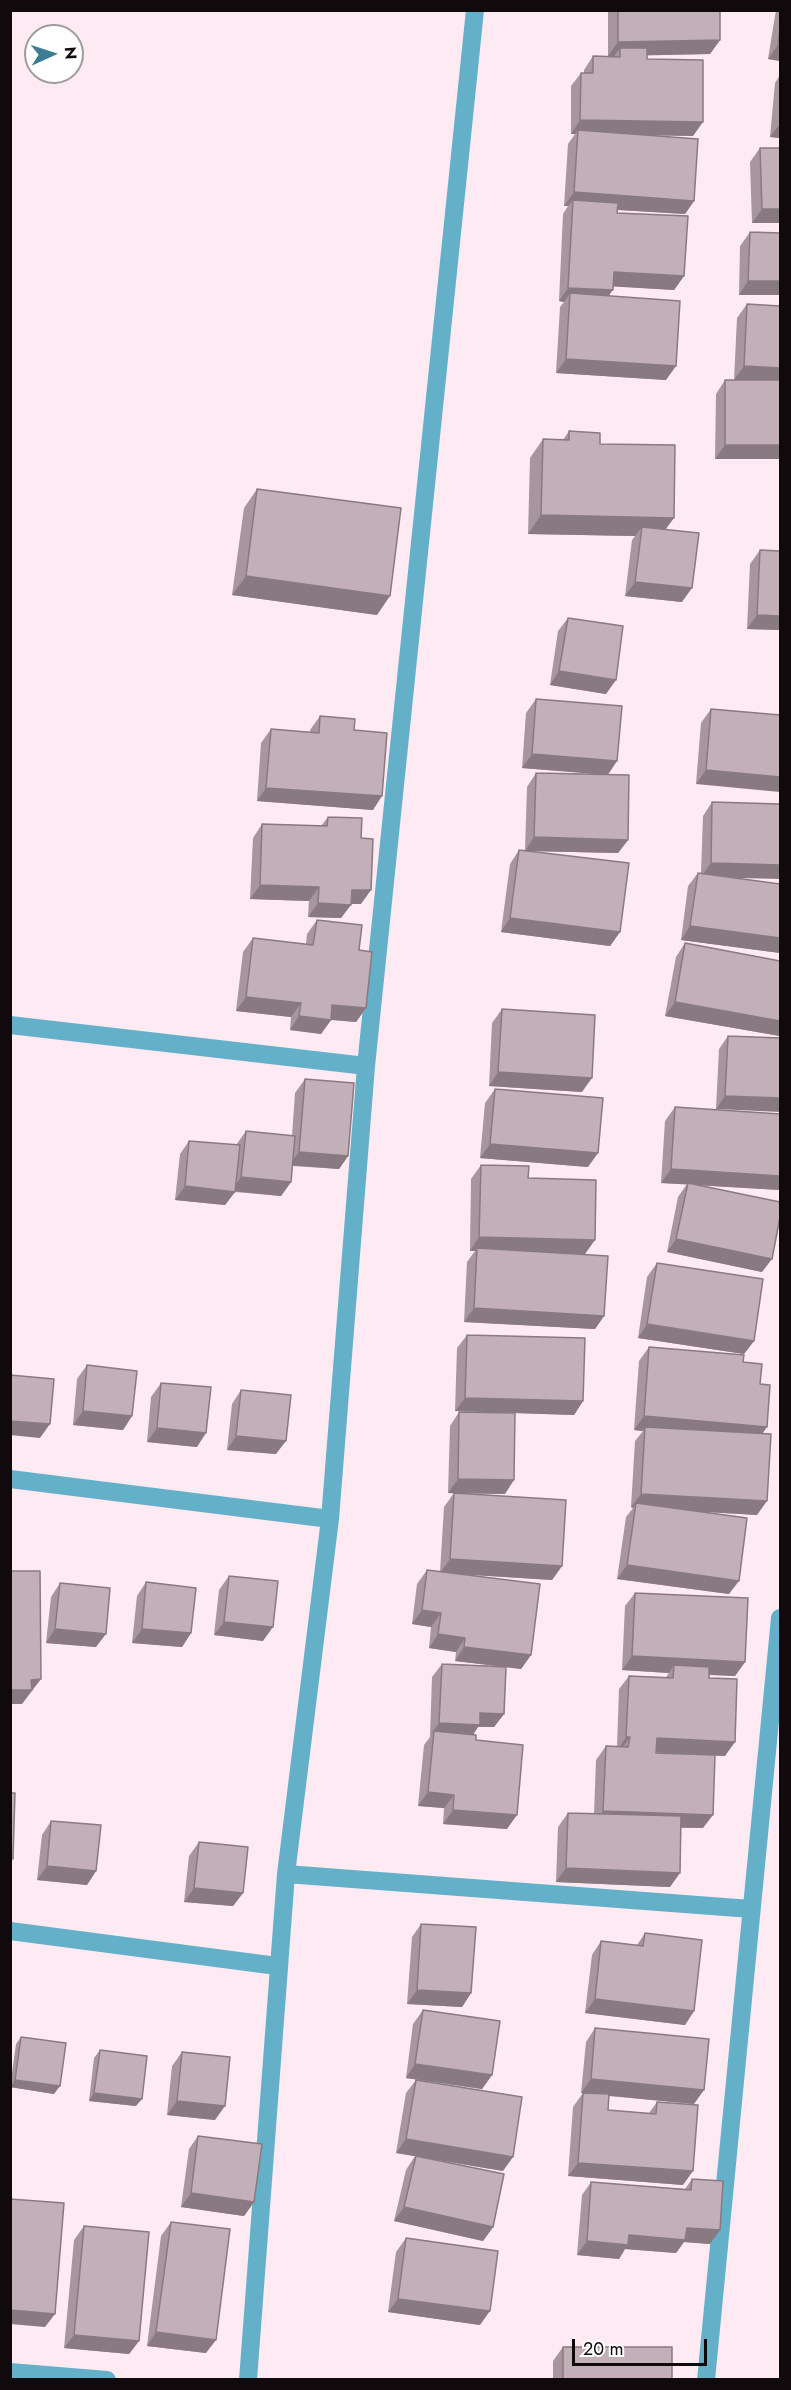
<!DOCTYPE html>
<html>
<head>
<meta charset="utf-8">
<style>
  body { margin:0 }
  #map { position:relative; width:791px; height:2390px; overflow:hidden; background:#feeaf2; font-family:Jost,sans-serif }
  canvas { display:block }
  .frame { position:absolute; inset:0; border:12px solid #100a0c; pointer-events:none }
  .north { position:absolute; left:24px; top:24px; width:60px; height:60px; box-sizing:border-box; background:#fefefe; border:2px solid #9f9c9d; border-radius:50%; rotate:87deg; font-size:16px; font-weight:700; line-height:24px; text-align:center; color:#100a0c }
  .north::after { content:''; display:block; margin:auto; width:21px; height:27px; background:#3d7d91; clip-path:polygon(50% 0,100% 100%,50% 72%,0 100%) }
  .scale { position:absolute; left:572px; top:2339px; width:135px; height:27px; box-sizing:border-box; border:3px solid #100a0c; border-top:0; padding-left:8px; font-size:18px; line-height:21px; white-space:nowrap; color:#100a0c; -webkit-text-stroke:4px #fefefe; paint-order:stroke }
</style>
</head>
<body>
<div id="map">
<canvas width="791" height="2390"></canvas>
<div class="frame"></div>
<div class="north">N</div>
<div class="scale">20 m</div>
</div>
<script>
const ctx = document.querySelector('canvas').getContext('2d');
ctx.lineJoin = 'round';
const shape = rows => new Path2D(rows.map(r => 'M' + r).join(''));
function trace(path, color, width, dash) { ctx.strokeStyle = color; ctx.lineWidth = width; ctx.lineCap = dash ? 'butt' : 'round'; ctx.setLineDash(dash || []); ctx.stroke(path); }
function fill(path, color) { ctx.fillStyle = color; ctx.fill(path, 'evenodd'); }
const minor = shape([
  [10,1025,366,1066],
  [10,1479,330,1519],
  [286,1874,751,1909],
  [10,1931,277,1966],
  [10,2372,107,2380],
  [248,2380,286,1874,330,1519,366,1066,475,10],
  [706,2380,780,1618]
]);
const wall = shape([
  [608,10,720,10,720,40,710,54,647,55,647,59,693,136,647,135,694,201,685,214,617,210,617,213,684,276,674,290,613,286,609,296,666,380,556,373,560,307,564,302,559,301,563,214,568,206,564,206,568,144,575,134,571,134,571,86,581,73,584,73,584,70,593,56,614,56,608,56],
  [776,10,780,10,780,61,768,59],
  [780,75,780,138,770,137,775,83],
  [760,148,780,223,752,223,750,162],
  [750,232,780,233,780,295,739,295,740,246],
  [747,304,780,459,715,459,716,394,725,380,734,380,737,318],
  [569,431,600,444,666,529,682,602,625,596,632,540,635,536,528,534,530,458,543,439,563,440],
  [257,489,377,615,232,595,244,508],
  [760,550,780,551,780,630,747,629,750,564],
  [568,618,606,694,550,685,558,631],
  [536,699,617,761,608,775,628,840,618,853,532,851,620,932,610,946,501,932,510,864,519,850,525,850,527,787,536,773,600,774,522,768,526,713],
  [711,709,780,715,696,784,701,723],
  [320,716,354,730,373,810,257,801,261,743,271,729,310,732,310,730],
  [712,802,736,878,780,884,780,953,681,940,688,886,698,873,701,873,703,816],
  [328,817,361,838,361,904,351,904,341,918,308,917,309,901,250,899,253,838,262,824,321,826],
  [317,920,359,950,366,1008,356,1022,331,1020,321,1034,290,1030,291,1017,236,1011,243,952,253,938,306,944,307,934],
  [685,943,780,961,780,1036,665,1016,676,957],
  [502,1009,582,1092,489,1086,492,1023],
  [728,1036,780,1038,716,1109,719,1049],
  [305,1079,348,1156,339,1169,292,1166,291,1182,281,1196,235,1192,225,1205,175,1200,180,1154,189,1141,236,1145,246,1131,292,1136,295,1093],
  [495,1089,588,1167,480,1158,485,1103],
  [675,1107,780,1190,695,1185,762,1272,667,1252,678,1197,687,1184,661,1183,665,1121],
  [481,1165,528,1178,585,1254,558,1253,604,1316,595,1329,464,1322,467,1262,475,1251,470,1251,471,1179],
  [657,1263,754,1341,744,1354,638,1338,647,1277],
  [467,1335,583,1401,574,1415,455,1411,457,1348],
  [649,1347,743,1362,760,1384,762,1434,757,1515,694,1511,729,1594,617,1579,626,1517,633,1508,631,1507,635,1441,643,1431,634,1430,639,1361],
  [87,1365,132,1416,123,1430,73,1425,77,1379],
  [161,1383,197,1447,147,1442,151,1397],
  [241,1390,276,1454,227,1450,232,1404],
  [459,1412,505,1494,448,1493,450,1426],
  [454,1493,562,1566,552,1580,460,1574,531,1655,521,1669,506,1667,504,1714,494,1727,478,1727,473,1735,476,1740,507,1829,443,1824,444,1808,418,1806,424,1745,430,1737,432,1677,442,1664,500,1666,455,1661,456,1652,429,1648,431,1627,412,1624,417,1584,427,1570,440,1572,444,1507],
  [229,1576,263,1641,214,1635,219,1590],
  [146,1582,191,1633,182,1647,132,1643,137,1596],
  [60,1583,96,1647,46,1643,51,1597],
  [635,1593,745,1662,735,1676,709,1675,725,1756,656,1753,703,1828,681,1828,670,1887,556,1882,558,1827,568,1813,594,1814,596,1760,606,1746,617,1747,619,1689,629,1676,666,1677,669,1673,622,1670,625,1606],
  [51,1821,96,1871,87,1885,37,1880,42,1835],
  [199,1842,243,1893,233,1906,184,1902,189,1856],
  [421,1924,471,1993,462,2007,407,2004,412,1937],
  [645,1933,694,2011,685,2025,585,2013,592,1955,601,1941,637,1945],
  [423,2010,492,2075,482,2089,406,2078,413,2024],
  [595,2028,694,2104,609,2096,608,2110,649,2113,657,2102,683,2185,568,2176,573,2107,583,2093,581,2093,586,2042],
  [21,2037,54,2094,10,2087,16,2044],
  [100,2050,136,2106,89,2101,94,2058],
  [182,2052,215,2120,167,2115,172,2066],
  [416,2080,503,2171,432,2159,493,2227,483,2241,394,2221,406,2170,415,2156,396,2153,406,2093],
  [198,2136,254,2202,244,2216,181,2207,189,2149],
  [692,2179,710,2244,684,2242,676,2253,625,2249,619,2259,577,2255,582,2195,591,2182,685,2189],
  [171,2222,206,2353,147,2346,161,2236],
  [84,2226,139,2341,129,2354,64,2348,74,2240],
  [406,2238,480,2325,388,2312,396,2252],
  [563,2347,672,2379,553,2379,553,2361]
]);
const shadedWall = shape([
  [720,40,710,54,620,56,620,48,614,56,608,56,618,42],
  [778,45,780,46,780,61,768,59],
  [580,120,703,122,693,136,578,134,578,130,575,134,571,134],
  [780,124,780,138,770,137],
  [574,192,694,201,685,214,572,207,573,200,568,206,564,206],
  [762,209,780,209,780,223,752,223],
  [614,272,684,276,674,290,605,286],
  [748,281,780,281,780,295,739,295],
  [568,288,613,290,603,303,570,293,564,302,559,301],
  [566,359,676,366,666,380,556,373],
  [744,366,780,368,780,382,734,380],
  [725,445,780,445,780,459,715,459],
  [541,515,674,518,660,537,642,527,635,536,528,534],
  [246,576,390,596,377,615,232,595],
  [635,582,692,588,682,602,625,596],
  [757,615,780,616,780,630,747,629],
  [559,671,616,680,606,694,550,685],
  [532,754,617,761,607,775,522,768],
  [706,770,780,777,780,792,696,784],
  [266,788,382,796,373,810,257,801],
  [534,837,628,840,618,853,525,851],
  [711,863,780,865,780,879,701,877],
  [260,885,319,887,309,901,250,899],
  [352,890,371,890,361,904,342,904],
  [318,903,351,905,341,918,308,917],
  [510,918,620,932,610,946,501,932],
  [690,926,780,938,780,953,681,940],
  [246,997,301,1003,291,1017,236,1011],
  [675,1002,780,1021,780,1036,665,1016],
  [332,1005,366,1008,356,1022,324,1019,331,1020,321,1034,290,1030,299,1016],
  [498,1072,592,1078,582,1092,489,1086],
  [725,1096,780,1098,780,1112,716,1109],
  [490,1144,598,1153,588,1167,480,1158],
  [299,1152,348,1156,339,1169,289,1165],
  [671,1169,780,1176,780,1190,661,1183],
  [241,1177,291,1182,281,1196,233,1191,235,1192,225,1205,175,1200,185,1186,231,1191],
  [479,1237,595,1240,585,1254,477,1251,477,1248,475,1251,470,1251],
  [676,1239,772,1259,762,1272,667,1252],
  [474,1308,604,1316,595,1329,464,1322],
  [647,1324,754,1341,744,1354,638,1338],
  [465,1398,583,1401,574,1415,455,1411],
  [83,1411,132,1416,123,1430,73,1425],
  [644,1416,767,1427,757,1441,645,1427,643,1431,634,1430],
  [10,1421,50,1424,40,1438,10,1435],
  [157,1428,206,1433,197,1447,147,1442],
  [236,1436,286,1441,276,1454,227,1450],
  [458,1479,514,1480,505,1494,448,1493],
  [641,1494,767,1501,757,1515,635,1508,636,1503,633,1508,631,1507],
  [450,1559,562,1566,552,1580,440,1573],
  [627,1565,739,1581,729,1594,617,1579],
  [422,1610,441,1613,431,1627,412,1624],
  [224,1622,273,1627,263,1641,214,1635],
  [55,1629,106,1634,96,1647,46,1643],
  [142,1629,191,1633,182,1647,132,1643],
  [438,1634,465,1638,456,1652,429,1648],
  [464,1647,531,1655,521,1669,455,1661],
  [632,1656,745,1662,735,1676,674,1673,674,1665,669,1673,622,1670],
  [41,1679,22,1704,10,1704,10,1690,31,1680],
  [480,1713,504,1714,494,1727,478,1727,470,1739,434,1731,429,1737,439,1723],
  [626,1737,630,1737,620,1751,617,1751],
  [657,1738,735,1742,725,1756,647,1752],
  [428,1792,454,1795,444,1808,418,1806],
  [453,1810,517,1815,507,1829,443,1824],
  [603,1811,713,1815,703,1828,594,1825],
  [47,1866,96,1871,87,1885,37,1880],
  [566,1868,680,1873,670,1887,556,1882],
  [194,1888,243,1893,233,1906,184,1902],
  [417,1990,471,1993,462,2007,407,2004],
  [595,1999,694,2011,685,2025,585,2013],
  [415,2064,492,2075,482,2089,406,2078],
  [591,2079,704,2090,694,2104,581,2093],
  [15,2080,60,2086,54,2094,10,2087],
  [94,2093,142,2099,136,2106,89,2101],
  [177,2101,225,2106,215,2120,167,2115],
  [406,2139,513,2157,503,2171,396,2153],
  [578,2163,693,2171,683,2185,568,2176],
  [191,2193,254,2202,244,2216,181,2207],
  [404,2207,493,2227,483,2241,394,2221],
  [687,2228,720,2230,710,2244,684,2242,676,2253,625,2249,619,2259,577,2255,587,2241],
  [398,2299,490,2311,480,2325,388,2312],
  [10,2310,55,2314,45,2327,10,2324],
  [156,2332,216,2340,206,2353,147,2346],
  [74,2335,139,2341,129,2354,64,2348]
]);
const building = shape([
  [618,10,720,10,720,40,618,42,618,10],
  [780,28,780,46,778,45,780,28],
  [620,48,647,48,647,59,703,60,703,122,580,120,581,73,593,73,593,56,620,57,620,48],
  [578,130,698,139,694,201,574,192,578,130],
  [760,148,780,148,780,209,762,209,760,148],
  [573,200,618,203,617,213,688,216,684,276,614,272,613,290,568,288,573,200],
  [750,232,780,233,780,281,748,281,750,232],
  [570,293,680,301,676,366,566,359,570,293],
  [747,304,780,306,780,368,744,366,747,304],
  [725,380,780,380,780,445,725,445,725,380],
  [569,431,600,433,600,444,675,445,674,518,541,515,543,439,569,440,569,431],
  [257,489,401,508,390,596,246,576,257,489],
  [642,527,699,533,692,588,635,582,642,527],
  [760,550,780,551,780,616,757,615,760,550],
  [568,618,623,626,616,680,559,671,568,618],
  [536,699,622,706,617,761,532,754,536,699],
  [711,709,780,715,780,777,706,770,711,709],
  [320,716,355,719,354,730,387,733,382,796,266,788,271,729,319,733,320,716],
  [536,773,629,775,628,840,534,837,536,773],
  [712,802,780,804,780,865,711,863,712,802],
  [328,817,362,818,361,838,373,839,371,890,352,890,351,905,318,903,319,887,260,885,262,824,327,826,328,817],
  [519,850,629,863,620,932,510,918,519,850],
  [698,873,780,884,780,938,690,926,698,873],
  [317,920,362,925,359,950,372,952,366,1008,332,1005,331,1020,299,1016,301,1003,246,997,253,938,313,945,317,920],
  [685,943,780,961,780,1021,675,1002,685,943],
  [502,1009,595,1015,592,1078,498,1072,502,1009],
  [728,1036,780,1038,780,1098,725,1096,728,1036],
  [305,1079,354,1083,348,1156,299,1152,305,1079],
  [495,1089,603,1098,598,1153,490,1144,495,1089],
  [675,1107,780,1114,780,1176,671,1169,675,1107],
  [246,1131,295,1136,291,1182,241,1177,246,1131],
  [189,1141,240,1145,235,1192,185,1186,189,1141],
  [481,1165,529,1166,528,1178,596,1180,595,1240,479,1237,481,1165],
  [688,1183,780,1202,780,1217,772,1259,676,1239,688,1183],
  [477,1248,608,1256,604,1316,474,1308,477,1248],
  [657,1263,763,1279,754,1341,647,1324,657,1263],
  [467,1335,585,1338,583,1401,465,1398,467,1335],
  [649,1347,744,1355,743,1362,762,1364,760,1384,770,1385,767,1427,644,1416,649,1347],
  [87,1365,137,1371,132,1416,83,1411,87,1365],
  [10,1375,54,1379,50,1424,10,1421,10,1375],
  [161,1383,211,1387,206,1433,157,1428,161,1383],
  [241,1390,291,1395,286,1441,236,1436,241,1390],
  [459,1412,515,1413,514,1480,458,1479,459,1412],
  [645,1427,771,1434,767,1501,641,1494,645,1427],
  [454,1493,566,1500,562,1566,450,1559,454,1493],
  [636,1503,747,1518,739,1581,627,1565,636,1503],
  [427,1570,540,1584,531,1655,464,1647,465,1638,438,1634,441,1613,422,1610,427,1570],
  [10,1571,40,1571,41,1679,31,1680,32,1690,10,1690,10,1571],
  [229,1576,278,1581,273,1627,224,1622,229,1576],
  [146,1582,196,1588,191,1633,142,1629,146,1582],
  [60,1583,110,1588,106,1634,55,1629,60,1583],
  [635,1593,748,1598,745,1662,632,1656,635,1593],
  [442,1664,506,1667,504,1714,480,1713,480,1725,439,1723,442,1664],
  [674,1665,709,1667,709,1678,737,1679,735,1742,657,1738,656,1753,715,1755,713,1815,603,1811,606,1746,628,1747,630,1737,626,1737,629,1676,673,1678,674,1665],
  [434,1731,476,1735,476,1740,523,1745,517,1815,453,1810,454,1795,428,1792,434,1731],
  [10,1793,15,1793,13,1859,10,1859,10,1793],
  [568,1813,681,1816,680,1873,566,1868,568,1813],
  [51,1821,101,1825,96,1871,47,1866,51,1821],
  [199,1842,248,1847,243,1893,194,1888,199,1842],
  [421,1924,476,1927,471,1993,417,1990,421,1924],
  [645,1933,702,1940,694,2011,595,1999,601,1941,643,1946,645,1933],
  [423,2010,500,2021,492,2075,415,2064,423,2010],
  [595,2028,709,2039,704,2090,591,2079,595,2028],
  [21,2037,66,2043,60,2086,15,2080,21,2037],
  [100,2050,147,2056,142,2099,94,2093,100,2050],
  [182,2052,230,2057,225,2106,177,2101,182,2052],
  [416,2080,522,2097,513,2157,406,2139,416,2080],
  [583,2093,609,2094,608,2110,656,2114,657,2102,698,2105,693,2171,578,2163,583,2093],
  [198,2136,262,2144,254,2202,191,2193,198,2136],
  [416,2156,504,2174,493,2227,404,2207,416,2156],
  [692,2179,723,2181,720,2230,687,2228,685,2240,629,2235,628,2245,587,2241,591,2182,691,2190,692,2179],
  [10,2199,64,2203,55,2314,10,2310,10,2199],
  [171,2222,230,2229,216,2340,156,2332,171,2222],
  [84,2226,149,2232,139,2341,74,2335,84,2226],
  [406,2238,498,2251,490,2311,398,2299,406,2238],
  [563,2347,672,2347,672,2379,563,2379,563,2347]
]);
trace(minor, '#65b0c9', 18);
fill(wall, '#a7969d');
fill(shadedWall, '#887a80');
fill(building, '#c2afb7');
trace(building, '#887a80', 1.5);
</script>
</body>
</html>
